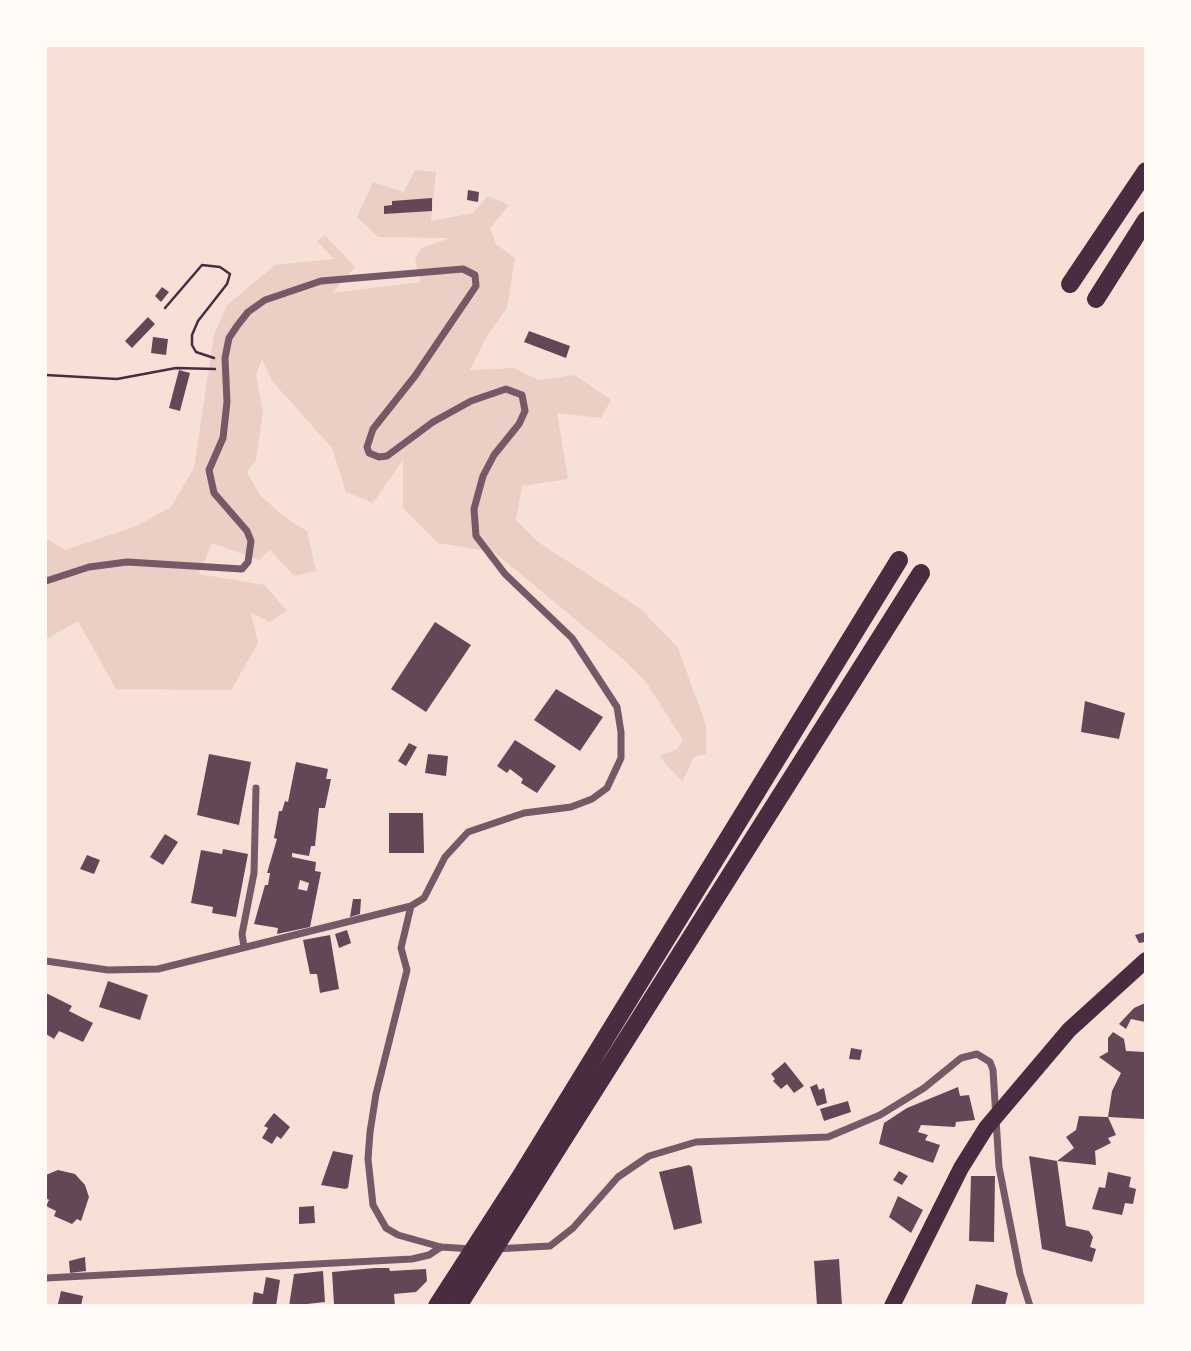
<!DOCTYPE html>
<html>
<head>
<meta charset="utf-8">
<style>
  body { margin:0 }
  #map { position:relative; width:1191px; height:1351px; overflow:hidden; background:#f7e1d7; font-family:Karla,sans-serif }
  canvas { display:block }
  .frame { position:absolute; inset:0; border:47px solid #fffaf5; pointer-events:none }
</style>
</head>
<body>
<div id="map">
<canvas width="1191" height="1351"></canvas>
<div class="frame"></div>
</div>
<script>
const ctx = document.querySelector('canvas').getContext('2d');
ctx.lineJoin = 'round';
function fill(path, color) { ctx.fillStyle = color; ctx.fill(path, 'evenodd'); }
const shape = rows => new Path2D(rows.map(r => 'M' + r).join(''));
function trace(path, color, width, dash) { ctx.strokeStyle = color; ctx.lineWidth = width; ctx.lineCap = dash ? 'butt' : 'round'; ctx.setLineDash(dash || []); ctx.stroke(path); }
const green = shape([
  [415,170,436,172,431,221,473,213,488,196,509,205,490,228,496,244,515,258,507,308,487,336,470,370,513,368,539,380,575,375,611,400,601,418,557,413,568,479,522,486,516,520,538,542,641,609,678,648,706,725,706,754,694,757,682,782,659,756,677,749,683,740,646,682,623,659,494,552,438,543,403,508,403,460,373,503,346,492,332,448,272,381,262,359,256,375,263,412,256,460,247,472,260,495,283,516,307,531,316,571,294,576,270,550,259,560,212,543,199,574,265,585,287,611,269,622,251,612,258,643,231,690,116,689,78,621,46,639,46,538,65,550,137,526,171,507,194,468,214,335,227,305,275,265,334,259,317,241,325,235,355,267,332,293,421,282,415,260,421,248,450,238,378,237,357,217,373,182,404,192]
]);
const building = shape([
  [468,190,479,192,478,202,467,200],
  [432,198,432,211,384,214,384,206,392,205,392,201],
  [162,287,169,292,161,302,155,296],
  [148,317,155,324,132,348,125,341],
  [529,331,570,346,566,358,524,342],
  [153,337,168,339,166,355,151,353],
  [179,370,190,373,180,411,169,408],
  [435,622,471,645,426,712,391,689],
  [556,689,603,717,580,751,534,720],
  [1085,701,1125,713,1119,739,1081,732],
  [515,740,556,766,537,793,521,783,523,779,510,769,507,773,497,766],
  [409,743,417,747,406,766,398,761],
  [209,754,251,762,239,825,197,815],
  [428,754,448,756,446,776,425,773],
  [296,762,328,769,326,779,331,779,325,808,319,808,315,846,311,846,309,856,292,853,292,857,316,862,315,871,321,872,310,927,277,934,278,928,254,924,265,885,268,885,270,873,267,873,277,839,274,838,279,811,282,811,285,801,288,802],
  [300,880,309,883,307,891,298,889],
  [389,813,423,813,424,853,389,853],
  [165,834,178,842,163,865,150,857],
  [223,849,248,854,236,917,212,913,213,907,191,903,201,850,222,854],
  [87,855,100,860,94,874,80,869],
  [353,899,361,899,360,914,350,917],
  [347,930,351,943,339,948,335,934],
  [1145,932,1145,942,1139,943,1135,935],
  [330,935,339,989,320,993,317,974,310,974,303,940],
  [108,981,148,995,140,1020,99,1007],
  [46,993,72,1006,69,1011,93,1023,83,1042,59,1031,54,1039,46,1034],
  [1145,1003,1145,1022,1131,1019,1126,1029,1119,1024,1134,1008],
  [1113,1032,1124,1039,1126,1051,1145,1052,1145,1119,1108,1117,1112,1091,1121,1073,1099,1057,1108,1052,1108,1038],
  [851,1048,862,1050,860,1060,849,1059],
  [785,1062,804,1086,794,1093,787,1084,781,1089,773,1081,775,1079,771,1074],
  [817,1084,819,1090,824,1088,827,1103,817,1106,810,1087],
  [958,1087,960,1096,969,1095,975,1120,956,1122,955,1127,921,1125,918,1132,928,1135,925,1140,940,1145,933,1163,879,1144,884,1123,907,1108],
  [848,1101,851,1112,824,1121,820,1109],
  [274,1113,290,1127,281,1139,277,1136,272,1144,262,1138,268,1128,264,1126],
  [1079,1116,1108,1117,1116,1135,1108,1138,1111,1143,1095,1151,1096,1165,1057,1161,1074,1148,1066,1137,1076,1130],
  [333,1151,353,1155,348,1188,345,1189,321,1185],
  [1029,1156,1057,1161,1066,1226,1089,1231,1093,1237,1090,1247,1096,1249,1092,1262,1042,1249],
  [689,1165,692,1167,702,1223,674,1230,659,1172],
  [58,1170,75,1174,85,1185,89,1197,81,1221,77,1219,72,1224,54,1216,56,1211,46,1206,49,1200,46,1198,46,1175],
  [899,1171,908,1176,902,1185,893,1180],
  [1108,1172,1131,1177,1129,1187,1136,1189,1133,1204,1125,1203,1122,1215,1092,1209,1099,1187,1105,1188],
  [971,1176,995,1176,994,1242,969,1241],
  [898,1196,923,1210,911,1233,889,1217],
  [314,1206,315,1223,299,1224,299,1207],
  [85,1257,86,1271,70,1273,69,1261],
  [839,1259,842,1306,817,1306,814,1261],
  [375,1268,389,1268,390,1271,426,1269,427,1281,416,1292,394,1294,395,1306,334,1304,332,1272],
  [323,1271,325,1302,289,1306,294,1274],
  [266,1277,280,1280,276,1306,252,1306,254,1292,263,1294],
  [976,1284,1008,1293,1005,1306,971,1306],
  [61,1291,83,1296,81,1306,58,1304]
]);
const path = shape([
  [165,308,202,265,220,267,230,274,227,284,198,321,192,335,192,345,196,352,214,358],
  [46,375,117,379,176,368,215,369]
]);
const minor = shape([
  [46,581,89,567,127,562,242,569,248,562,251,541,247,531,214,493,209,470,223,438,227,402,225,358,229,338,237,326,248,312,265,300,321,281,463,269,475,275,476,286,415,376,373,429,367,447,369,453,379,457,387,456,433,422,471,401,506,389,522,395,525,411,519,424,494,455,483,476,474,509,476,536,505,574,572,638,617,707,621,732,621,758,607,788,592,799,571,807,524,813,468,832,445,857,424,898,411,906,401,948,407,970,376,1094,370,1132,368,1159,373,1205,386,1228,398,1235,441,1247,472,1249],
  [244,947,242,934,254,873,256,788],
  [46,961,108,970,158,969,411,906],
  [495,1249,550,1246,573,1228,618,1177,649,1156,696,1142,828,1137,880,1115,924,1088,961,1058,977,1054,990,1062,993,1070,999,1167,1020,1274,1030,1306],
  [46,1278,412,1259,429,1255,441,1247]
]);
const primary = shape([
  [892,1306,961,1168,986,1128,1069,1030,1146,960]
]);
const motorway = shape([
  [1070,284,1146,171],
  [1096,299,1146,220],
  [437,1306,519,1179,899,560],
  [458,1306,921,573]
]);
fill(green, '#ebcfc5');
fill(building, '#644757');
trace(path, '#4a2c40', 2.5);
trace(minor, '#755966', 7);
trace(primary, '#4a2c40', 16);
trace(motorway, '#4a2c40', 18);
</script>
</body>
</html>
